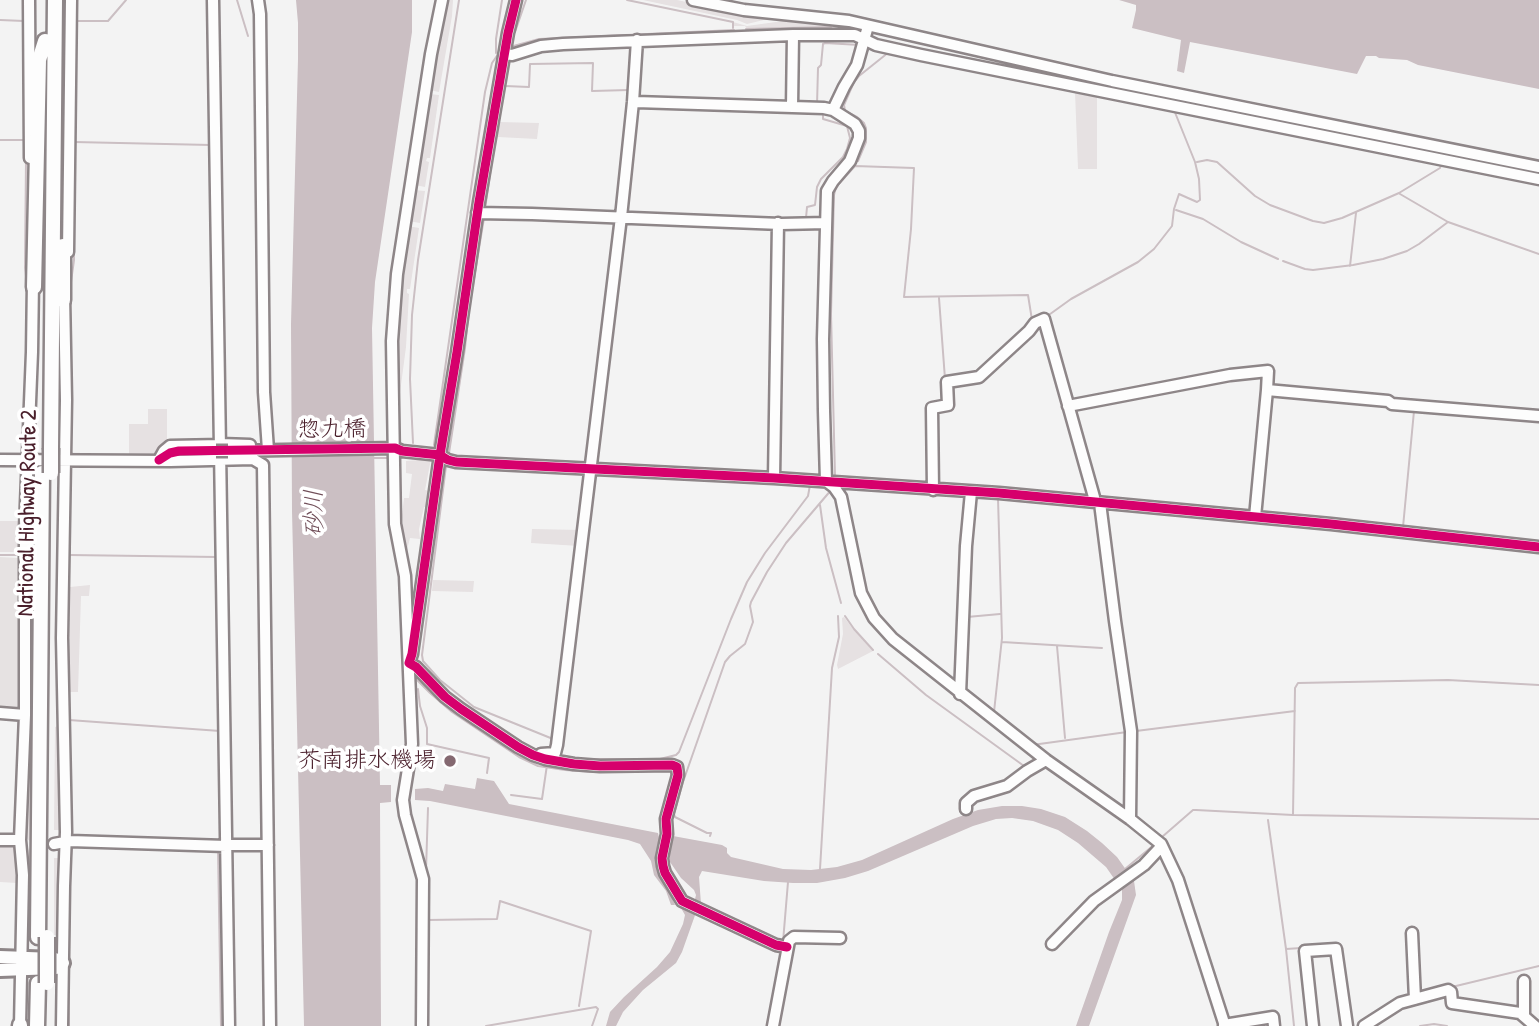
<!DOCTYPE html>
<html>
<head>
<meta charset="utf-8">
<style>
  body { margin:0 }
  canvas { display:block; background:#f3f3f3 }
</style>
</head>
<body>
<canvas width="1539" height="1026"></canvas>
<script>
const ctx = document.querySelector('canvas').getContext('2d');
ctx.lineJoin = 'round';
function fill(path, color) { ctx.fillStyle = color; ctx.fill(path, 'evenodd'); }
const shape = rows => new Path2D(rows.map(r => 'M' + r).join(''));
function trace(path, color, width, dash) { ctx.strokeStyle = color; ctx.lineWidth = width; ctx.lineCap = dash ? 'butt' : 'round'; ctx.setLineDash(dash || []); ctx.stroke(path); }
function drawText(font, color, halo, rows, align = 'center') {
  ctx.font = font + ' "Patrick Hand","Klee One",sans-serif'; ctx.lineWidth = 7; ctx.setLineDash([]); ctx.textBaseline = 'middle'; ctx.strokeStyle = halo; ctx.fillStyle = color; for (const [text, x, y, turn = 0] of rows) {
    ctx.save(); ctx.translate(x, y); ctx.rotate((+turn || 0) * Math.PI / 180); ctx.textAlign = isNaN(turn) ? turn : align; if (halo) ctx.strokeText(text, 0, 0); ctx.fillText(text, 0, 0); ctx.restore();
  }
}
const built = shape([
  [0,557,18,558,19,712,0,711]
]);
const green = shape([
  [447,0,453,0,452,16,439,92,429,90,442,19],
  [643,0,677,0,734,12,772,18,747,24,737,20],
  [788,18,843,23,845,29,844,31,686,37,512,53,510,50,510,48,539,40,831,27,747,29,745,26,733,26,733,22,747,26,783,21],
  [1075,92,1097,96,1097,169,1078,169],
  [429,94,439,95,430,158,427,158,426,161,429,162,425,187,415,185],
  [499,122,539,123,537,139,498,137],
  [414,190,425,191,420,223,408,221],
  [408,226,419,228,410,289,407,289,407,293,409,294,406,347,398,408,397,346,399,294],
  [148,409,167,409,167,442,152,456,129,456,129,424,148,424],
  [431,459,425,490,433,492,431,508,424,507,419,529,420,539,410,538,407,550,404,536,402,515,404,498,409,498,412,474,406,473,406,461],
  [0,521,21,521,18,552,0,552],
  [532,529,581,530,579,546,531,543],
  [28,579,30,579,29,660,33,700,32,842,25,838,23,834],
  [433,580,474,581,473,592,432,591],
  [90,585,89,596,81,596,78,692,69,692,70,587],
  [844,617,853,629,873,651,838,669,837,665,843,634,842,618],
  [58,726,61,726,64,830,54,830,55,727],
  [0,845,14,845,17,883,0,882],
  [32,845,31,932,30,936,24,936,27,852],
  [54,858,60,858,60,935,54,935]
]);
const water = shape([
  [296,0,412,0,412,32,375,282,372,328,380,785,391,785,391,802,380,803,381,1026,304,1026,292,511,291,324,298,59,298,23],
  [1119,0,1539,0,1539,89,1418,65,1407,60,1379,58,1376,56,1366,56,1357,74,1190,42,1184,73,1177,71,1181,40,1132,28,1136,10,1136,5],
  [477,778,494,781,509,804,658,833,659,837,661,837,660,845,657,846,657,868,659,876,669,890,675,905,671,905,666,891,654,875,651,861,640,844,628,840,430,801,415,800,415,789,428,788,443,791,445,784,475,789],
  [1002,806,1022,806,1041,809,1065,817,1087,831,1102,843,1117,857,1134,881,1136,895,1089,1026,1076,1026,1109,932,1122,900,1122,890,1106,867,1078,843,1058,830,1033,821,1012,818,996,819,973,826,868,871,845,878,817,883,793,883,764,881,702,871,699,877,701,904,699,904,682,952,676,963,643,990,623,1012,616,1026,606,1026,610,1012,624,997,657,967,670,952,683,924,685,915,681,908,695,899,696,895,694,890,681,878,670,862,668,849,669,840,673,836,722,845,727,848,727,853,731,857,783,869,811,870,837,867,862,860,953,819,978,810]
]);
const stream = shape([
  [237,0,248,36],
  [627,0,733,22,733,28],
  [0,20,24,21],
  [77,21,108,21,126,0],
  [746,29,831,27,830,29],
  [515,32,526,0],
  [510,47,539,39,734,30],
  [75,51,76,0],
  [496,53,496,39,502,0],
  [505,86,529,87,530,64,593,63,592,91,629,90],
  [817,105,818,68,821,65,823,44,825,43,860,45],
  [0,140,25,140],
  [74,142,211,145],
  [26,159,25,268,28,293],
  [858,161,866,142,866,128,864,123,857,117,845,111,844,105,854,82,859,76,889,52],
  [1197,162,1207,160,1217,162,1255,196,1270,205,1313,221,1324,223,1342,218,1399,193,1440,168,1441,165],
  [1451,166,1539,184],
  [1400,194,1448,222,1539,254],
  [485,209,497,125],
  [1176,210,1203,219,1241,242,1278,259],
  [806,218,807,207,815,205,817,187,821,179,843,157,847,149,850,138,847,126,823,119,823,113],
  [1283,261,1305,269,1313,270,1353,265,1383,259,1407,251,1419,244,1448,222],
  [1350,266,1356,213],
  [70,289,74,260,74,159],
  [939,298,945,379],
  [1046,317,1071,299,1138,262,1154,249,1172,226,1174,209,1179,194,1197,202,1200,200,1199,179,1195,162,1174,110],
  [70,436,71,410],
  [413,443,410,379,412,315,418,260,459,0],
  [70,445,71,457],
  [434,445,485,92,492,63,501,50],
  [449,453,465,348,469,309,484,218],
  [22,457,26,386],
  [409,457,417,457],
  [373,458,389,458],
  [446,466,422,655,423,661,440,680,474,707,553,739],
  [835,476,831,314,834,195,836,187,855,166,914,168,911,229,904,297,1028,295,1032,320],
  [22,477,22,465],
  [820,505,826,548,841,603],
  [69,508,70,465],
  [1403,527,1414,411],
  [0,555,18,555],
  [69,555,217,557],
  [68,587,68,690],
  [845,616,854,629,873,650],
  [967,617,1000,614],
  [1002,642,1102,648],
  [1057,646,1065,738],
  [878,654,926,695,1024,766],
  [414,677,430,693,452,712,519,757,538,766,565,770,592,772,671,771,671,777,674,778],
  [418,689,420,706,427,728,427,744,489,758,487,773],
  [20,712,19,557,20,542],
  [994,712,1002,638,998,498],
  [69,720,220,731],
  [1136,731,1295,711],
  [1032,745,1127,732],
  [560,756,572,759,660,759,676,755,679,752,731,619,747,582,765,553,808,496,810,485],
  [511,795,542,799,547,765],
  [70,811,71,837],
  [1293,815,1295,688,1298,683,1448,680,1539,685],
  [1268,820,1286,949,1294,1026],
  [710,836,711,833,707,833,675,817,674,814,683,782,725,662,730,656,745,644,753,622,750,606,751,602,767,572,786,543,832,489],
  [1162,837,1193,810,1196,810,1293,815,1539,819],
  [15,838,16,819],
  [14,844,18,883,17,923],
  [218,849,221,1026],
  [820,869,832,668,839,637,838,616],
  [1125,869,1155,844],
  [426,870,428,808],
  [69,875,72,846],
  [427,920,497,919,500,901,591,931,579,1006],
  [783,942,788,882],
  [1286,949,1301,948],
  [68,959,68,919],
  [68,965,69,1026],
  [1448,986,1456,986,1539,966],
  [486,1026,596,1007,598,1009,592,1026],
  [767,1026,782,951],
  [1420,1026,1434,1024,1447,1026]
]);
const minor = shape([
  [29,0,30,158],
  [213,0,229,1026],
  [258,0,260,14,264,392,268,450],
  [516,0,508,33,479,202,457,352,440,455,412,654,409,663,416,667,445,697,461,709,518,747,533,755,545,759,574,764,600,766,672,765,677,767,678,775,666,819,667,834,662,858,663,866,665,873,682,901,776,945,787,947],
  [693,0,744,10,849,21,1112,81,1539,167],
  [868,26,857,65,844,87,833,110,855,124,859,131,859,138,850,161,833,181,827,191,823,339,824,411,826,481,834,487,841,497,861,593,874,618,893,639,1046,760,1130,819,1161,844,1178,880,1225,1026],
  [505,54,512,55,541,46,563,44,793,35,855,35,876,45,921,55,1539,179],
  [636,102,824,108,833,110],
  [792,107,793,35],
  [477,213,532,214,781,224,826,223],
  [68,252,71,0],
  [1267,390,1388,401,1392,404,1539,416],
  [1068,406,1230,375,1268,371,1267,390,1255,517],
  [221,444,250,445],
  [228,451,395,448,402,451,440,455,448,460,456,462,774,478,999,493,1331,524,1539,547],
  [0,460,170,461,253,459,263,465,270,1026],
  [159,460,164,451,170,446,221,445],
  [774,478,778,223],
  [933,490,932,408,948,405,947,382,979,377,1029,331,1035,323,1044,319,1094,497,1094,502],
  [1100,503,1115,621,1131,731,1130,819],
  [960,694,966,546,971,492],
  [0,713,25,715],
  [541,754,555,753,557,745,621,217,633,102,637,40],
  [966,809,966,803,974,796,1007,786,1027,771,1046,760],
  [0,840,20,840],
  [54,844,70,841,226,846],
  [226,845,268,845],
  [1412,933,1415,999],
  [1052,944,1094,901,1144,865,1159,849,1161,844],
  [1524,1016,1524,981],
  [1224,1025,1273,1017,1274,1026],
  [20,1026,23,875,20,840,25,715,25,528,32,352,33,281],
  [62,1026,64,886,66,832,62,638,66,400,64,295],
  [422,1026,423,879,405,815,403,800,412,744,405,576,395,524,392,341,397,274,431,54,442,0],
  [773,1026,789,941,794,937,840,938],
  [1313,1026,1305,951,1336,949,1347,1026],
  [1364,1026,1400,1003,1448,990,1451,992,1452,1003,1520,1013,1535,1026]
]);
const major = shape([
  [0,957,55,959],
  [0,970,56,968,63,963]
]);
const highway = shape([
  [63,246,63,300],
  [34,287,39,60,45,41],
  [51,448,55,0],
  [38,937,42,473],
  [20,1025,20,1026],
  [37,1026,38,983]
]);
const minorBridge = shape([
  [216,451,228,451]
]);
const highwayBridge = shape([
  [51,473,51,448],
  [47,983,47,937]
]);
const cycleway = shape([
  [516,0,508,33,479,202,457,352,440,455,412,654,409,663,416,667,445,697,461,709,518,747,533,755,545,759,574,764,600,766,672,765,677,767,678,775,666,819,667,834,662,858,663,866,665,873,682,901,776,945,787,947],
  [159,460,170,453,179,451,395,448,402,451,440,455,448,460,456,462,774,478,999,493,1331,524,1539,547]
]);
const markers = [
  [450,761,7,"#856971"]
];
const streetNames = [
  ["惣九橋",332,430,-1],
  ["National Highway Route 2",28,513,-89]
];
const poiNames = [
  ["芥南排水機場",436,761]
];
const waterNames = [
  ["砂川",315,513,-91]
];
fill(built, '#e6e2e2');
fill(green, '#e6e1e2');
fill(water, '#cbbfc3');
trace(stream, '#cbbfc3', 2);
trace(minor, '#8e8688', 15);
trace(major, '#8e8688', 18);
trace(highway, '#8e8688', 19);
trace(minor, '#fdfdfd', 10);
trace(major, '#fdfdfd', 12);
trace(highway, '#fdfdfd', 14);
trace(minorBridge, '#8e8688', 15, []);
trace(highwayBridge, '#8e8688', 19, []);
trace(minorBridge, '#fdfdfd', 10);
trace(highwayBridge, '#fdfdfd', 14);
trace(cycleway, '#d6006c', 9);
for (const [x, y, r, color] of markers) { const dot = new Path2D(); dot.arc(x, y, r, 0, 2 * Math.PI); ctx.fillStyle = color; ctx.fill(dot); trace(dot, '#fff', 2.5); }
drawText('23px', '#4a1f2b', '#fff', streetNames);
drawText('23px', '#4a1f2b', '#fff', poiNames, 'right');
drawText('italic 24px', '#714f59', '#fff', waterNames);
</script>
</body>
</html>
